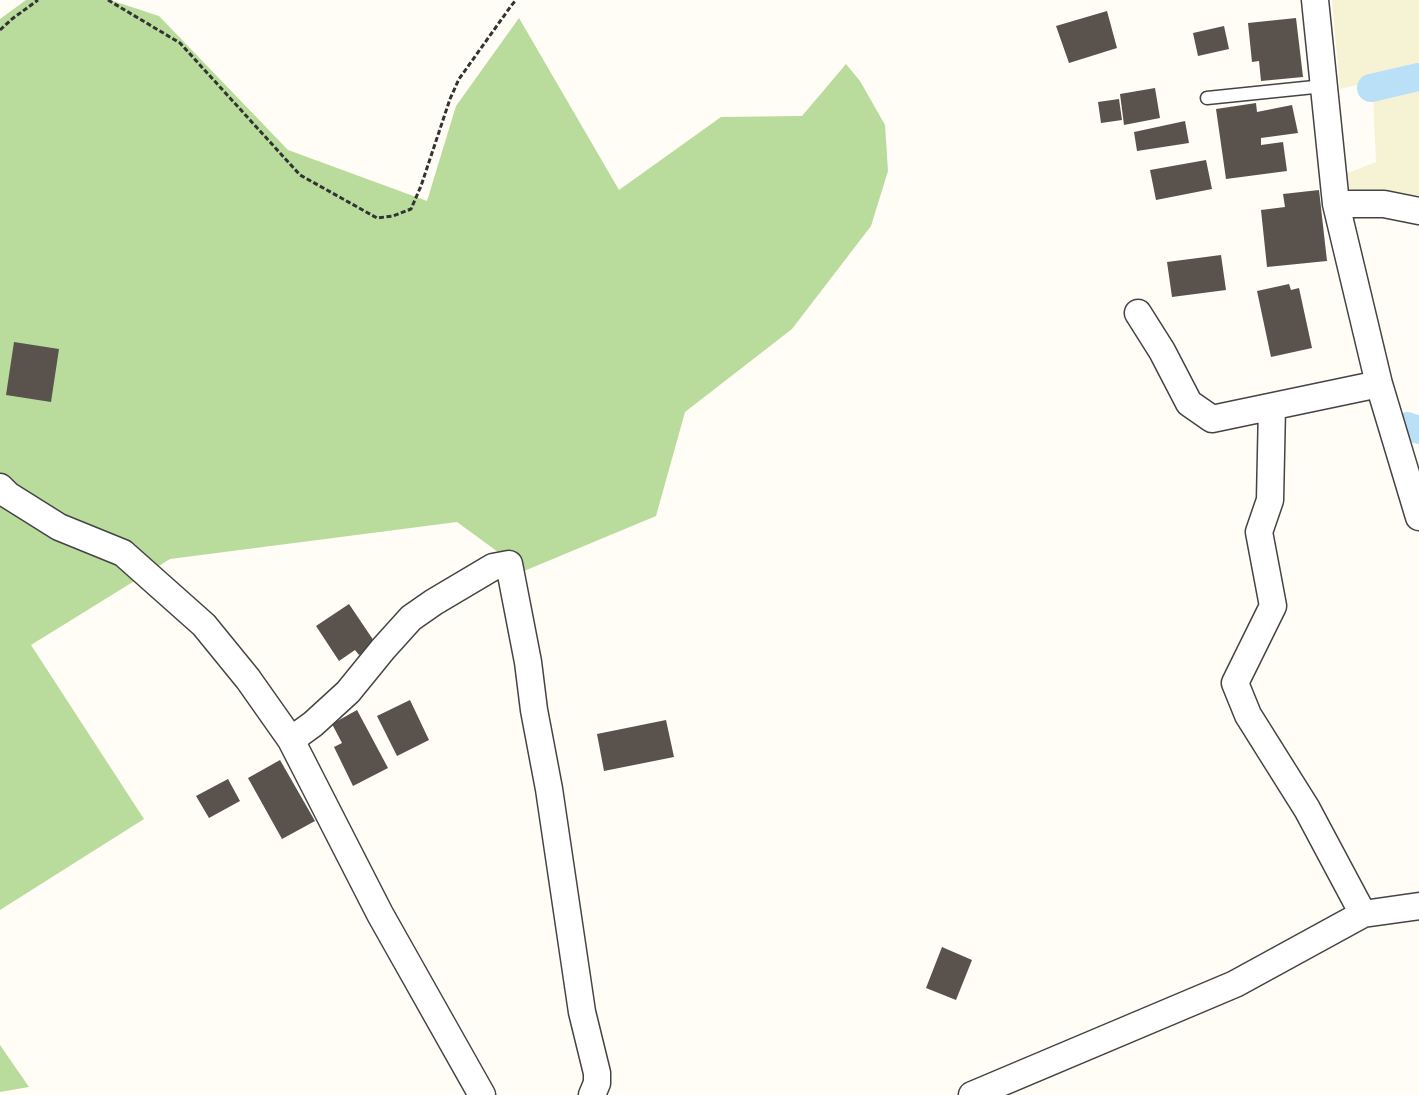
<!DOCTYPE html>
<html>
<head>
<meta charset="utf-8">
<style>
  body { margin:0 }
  canvas { display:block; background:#fffdf5 }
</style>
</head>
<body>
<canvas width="1419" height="1095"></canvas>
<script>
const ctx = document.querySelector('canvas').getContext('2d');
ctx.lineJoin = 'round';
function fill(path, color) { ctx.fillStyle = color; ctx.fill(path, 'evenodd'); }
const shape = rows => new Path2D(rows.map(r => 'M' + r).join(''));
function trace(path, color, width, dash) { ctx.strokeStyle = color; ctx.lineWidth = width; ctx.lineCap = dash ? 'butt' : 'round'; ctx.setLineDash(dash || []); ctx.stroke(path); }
const farmland = shape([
  [1332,0,1419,0,1419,70,1340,89],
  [1419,83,1419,200,1344,189,1345,174,1376,162,1373,95]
]);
const forest = shape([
  [26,0,110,0,159,16,288,150,427,201,456,106,519,18,619,190,721,117,802,116,846,64,860,81,885,125,888,171,871,226,792,329,685,412,656,516,524,571,457,522,170,559,31,645,144,819,0,910,0,19],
  [0,1045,29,1087,0,1092]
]);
const canal = shape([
  [1371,88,1419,77],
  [1407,426,1419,430]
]);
const building = shape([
  [1107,11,1117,48,1069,63,1056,26],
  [1296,18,1303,77,1261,81,1259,61,1252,62,1248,23],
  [1224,26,1229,49,1198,56,1193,33],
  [1155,88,1160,118,1124,125,1120,94],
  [1119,99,1122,120,1101,123,1098,102],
  [1256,103,1257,112,1292,105,1298,133,1261,138,1261,145,1283,142,1287,171,1226,179,1216,109],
  [1185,121,1189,143,1137,151,1134,132],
  [1206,160,1212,189,1156,200,1150,170],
  [1319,190,1327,261,1267,267,1261,210,1285,207,1283,194],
  [1221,255,1226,290,1172,297,1167,262],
  [1289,284,1291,290,1299,288,1312,348,1271,357,1257,291],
  [14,342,59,349,51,402,6,395],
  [349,604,376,644,359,655,355,650,339,661,316,626],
  [410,700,429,740,397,756,377,716],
  [357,710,388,768,353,786,334,747,342,743,332,724],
  [666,720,674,757,604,771,597,734],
  [280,760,315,821,282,839,248,778],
  [228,779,240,801,209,818,196,796],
  [942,947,972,960,956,1000,926,988]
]);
const path = shape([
  [108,0,180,43,300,175,377,218,393,216,411,209,421,186,450,99,459,79,511,6,516,0],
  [0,30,12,19,38,0]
]);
const service = shape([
  [1207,98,1324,86]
]);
const minor = shape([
  [1315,0,1336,204,1379,384,1419,517],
  [1336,204,1384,204,1419,211],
  [1138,313,1162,351,1189,403,1212,419,1379,384],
  [1272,407,1270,500,1259,532,1273,606,1235,683,1248,715,1307,809,1363,914],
  [0,487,8,495,59,527,123,553,204,625,248,679,291,740,380,914,482,1095],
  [291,740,313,724,348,692,383,649,411,618,434,602,493,567,509,564,528,662,534,710,549,789,582,1012,597,1073,597,1083,592,1095],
  [972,1095,1235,984,1363,914,1419,906]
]);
fill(farmland, '#f6f3d4');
fill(forest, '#b9dc9c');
trace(canal, '#b9e0f7', 28);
fill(building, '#5a524d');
trace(service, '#444', 15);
trace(minor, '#444', 29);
trace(path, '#333', 3, [5, 2.5]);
trace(service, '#fff', 12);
trace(minor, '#fff', 26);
</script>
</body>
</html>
